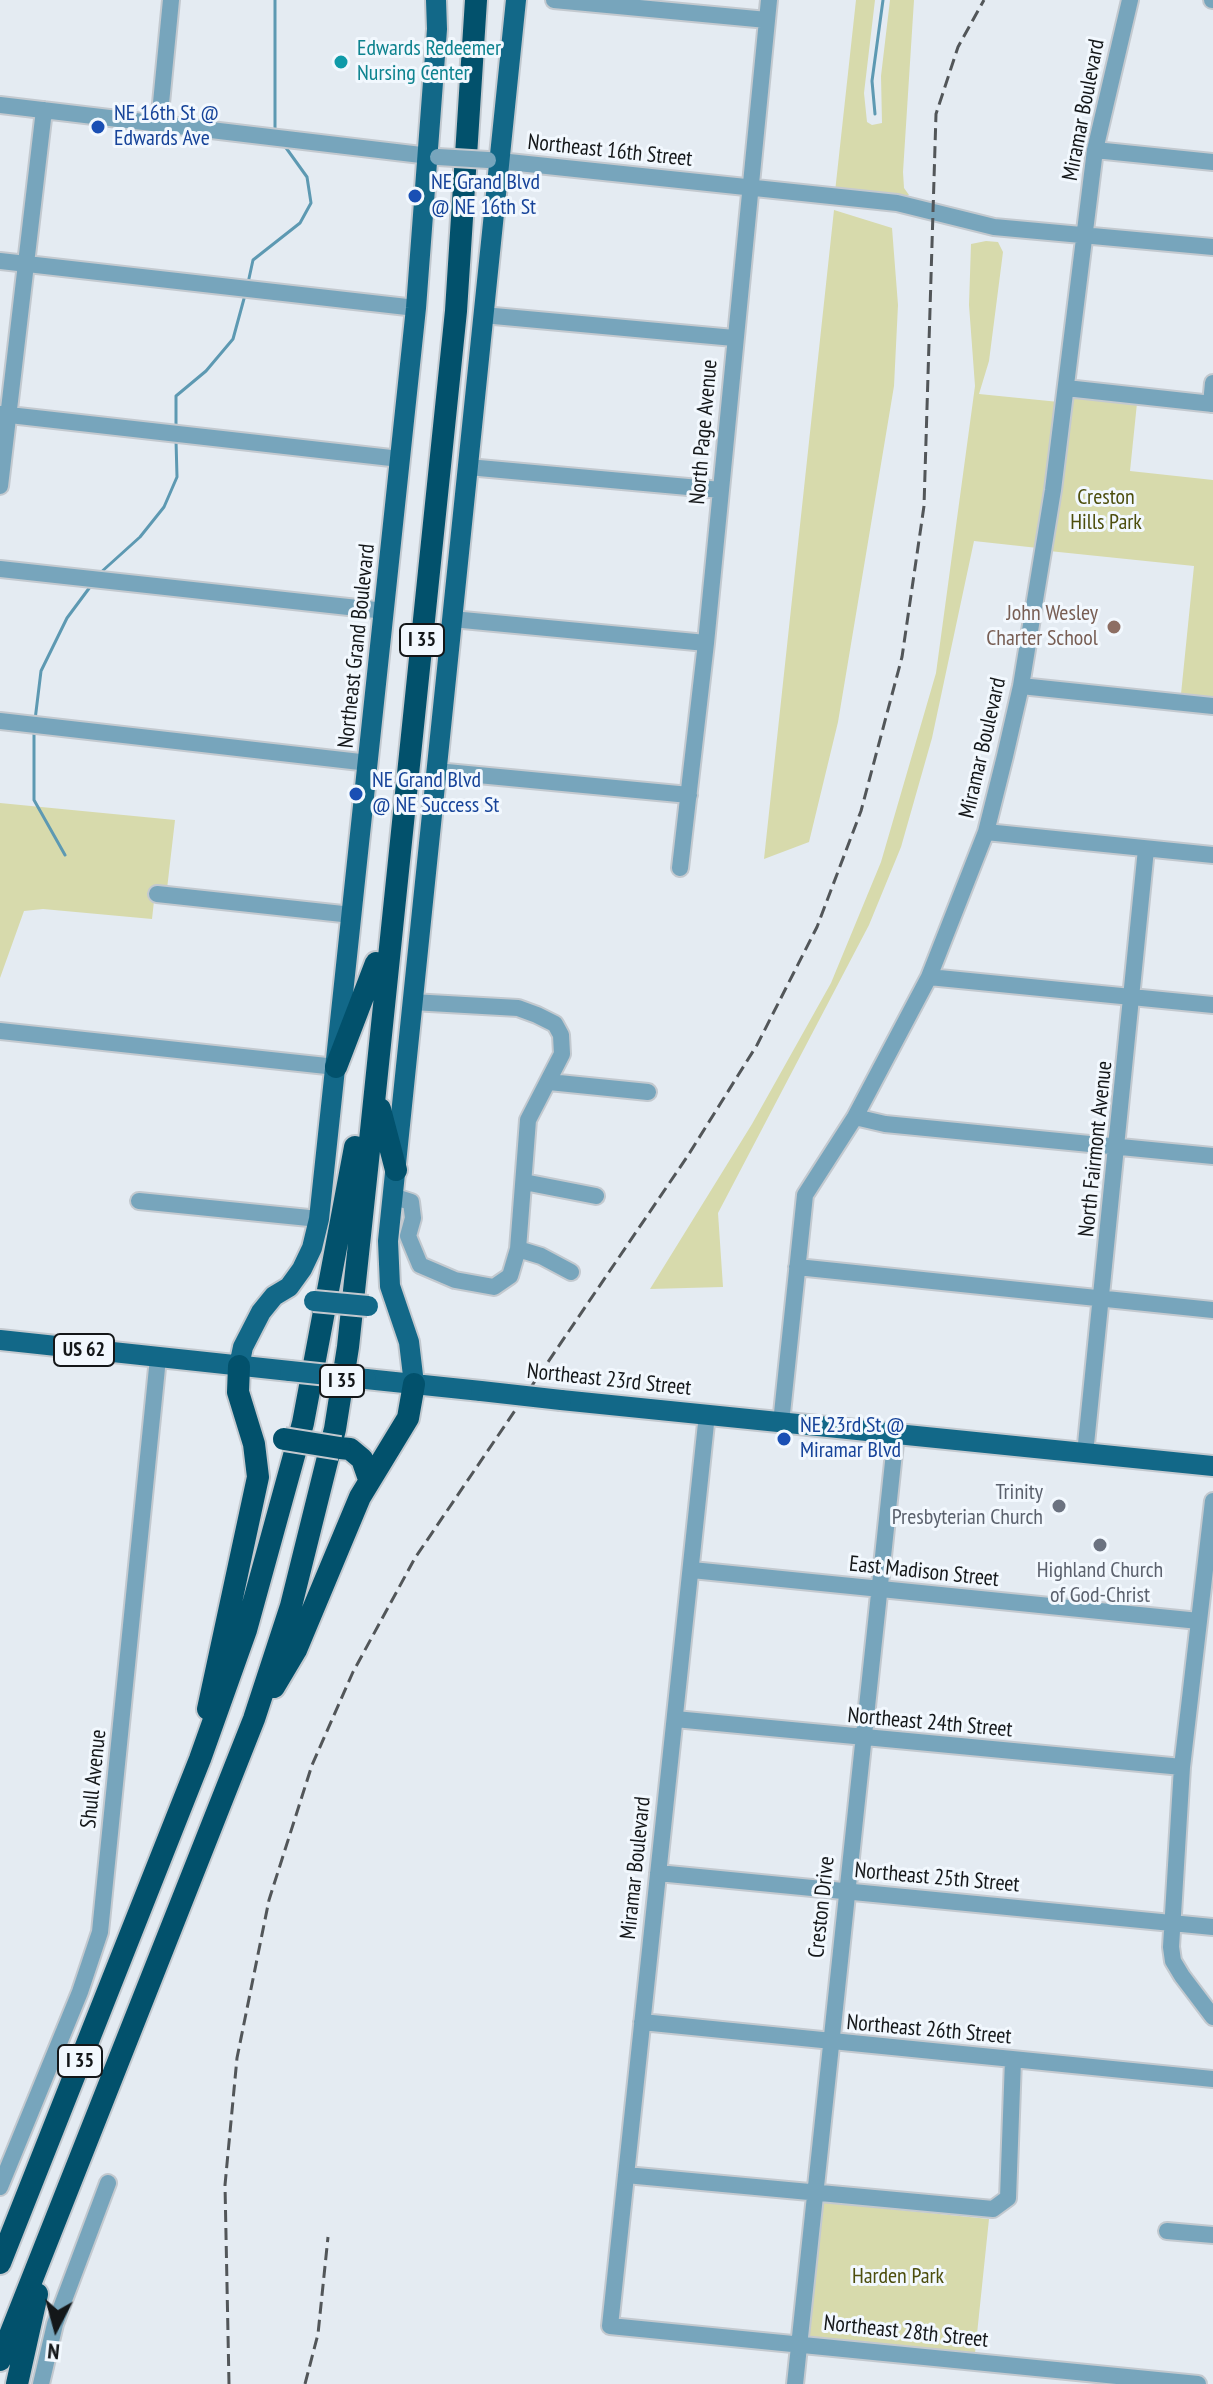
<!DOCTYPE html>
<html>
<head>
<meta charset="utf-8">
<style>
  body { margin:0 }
  #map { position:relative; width:1213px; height:2384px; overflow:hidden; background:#e4ebf2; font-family:"PT Sans Narrow",sans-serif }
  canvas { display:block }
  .north { position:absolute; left:16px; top:2288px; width:80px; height:80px; -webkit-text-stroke:6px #f2f8fe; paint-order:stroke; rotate:186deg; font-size:22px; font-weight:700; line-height:32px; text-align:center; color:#141719 }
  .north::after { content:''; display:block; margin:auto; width:28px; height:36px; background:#141719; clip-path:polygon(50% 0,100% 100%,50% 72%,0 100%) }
</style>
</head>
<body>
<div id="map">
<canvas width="1213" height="2384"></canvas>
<div class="north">N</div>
</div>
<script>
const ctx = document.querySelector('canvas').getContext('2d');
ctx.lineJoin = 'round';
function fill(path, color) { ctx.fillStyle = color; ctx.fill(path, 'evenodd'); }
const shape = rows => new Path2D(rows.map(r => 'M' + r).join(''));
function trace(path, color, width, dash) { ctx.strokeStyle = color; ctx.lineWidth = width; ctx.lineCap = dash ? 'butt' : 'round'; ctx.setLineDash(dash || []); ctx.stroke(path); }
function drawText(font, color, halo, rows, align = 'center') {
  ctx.font = font + ' "PT Sans Narrow",sans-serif'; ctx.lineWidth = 6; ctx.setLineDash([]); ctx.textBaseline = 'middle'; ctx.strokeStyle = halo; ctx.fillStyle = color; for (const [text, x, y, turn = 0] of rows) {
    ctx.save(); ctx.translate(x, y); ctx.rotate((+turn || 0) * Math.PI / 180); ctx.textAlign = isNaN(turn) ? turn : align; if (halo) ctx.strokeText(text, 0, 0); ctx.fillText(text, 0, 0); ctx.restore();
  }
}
const green = shape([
  [856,0,875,0,864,93,867,122,872,125,882,123,881,76,890,0,914,0,903,172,904,188,909,195,901,198,835,192],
  [834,210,892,228,898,305,894,386,838,722,809,842,764,859],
  [986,241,998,242,1003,252,989,361,979,394,1059,402,1038,548,974,541,932,738,901,847,869,925,718,1213,723,1287,650,1289,752,1124,831,983,881,862,936,673,975,386,969,305,971,244],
  [1077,396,1137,403,1130,471,1213,480,1213,698,1181,694,1194,566,1049,551,1072,401],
  [0,803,175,820,167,889,154,901,152,919,43,909,24,911,0,978],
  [821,2202,989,2219,975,2353,808,2336]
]);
const stream = shape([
  [875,114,872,81,883,0],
  [275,133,275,0],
  [248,283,253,260,300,223,311,203,307,177,284,145],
  [176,428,176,396,206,371,233,339,245,295],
  [99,574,140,537,164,507,177,477,176,440],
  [35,720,41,671,67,618,93,583],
  [34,732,34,800,65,855]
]);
const minor = shape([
  [554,0,767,20],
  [1212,0,1213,0],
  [0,105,438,157],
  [159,124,171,0],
  [1095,150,1213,162],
  [490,160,897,203,994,227,1213,247],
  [0,261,416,308],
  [483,315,734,338],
  [1066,388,1213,404],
  [1211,404,1213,383],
  [0,414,400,459],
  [468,467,721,490],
  [0,486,44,110],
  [0,569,385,611],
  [452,619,706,643],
  [1021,686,1213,706],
  [0,721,369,763],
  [436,771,689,795],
  [986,832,1213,855],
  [680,868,706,643,769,0],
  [157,894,352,915],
  [929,977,1213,1005],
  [0,1031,336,1067],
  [549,1082,648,1092],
  [855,1117,885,1124,1213,1156],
  [524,1182,596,1196],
  [392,1196,411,1202,413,1218,408,1236,420,1265,455,1280,494,1287,510,1276,518,1249,528,1120,562,1054,561,1035,555,1024,537,1015,518,1008,412,1002],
  [139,1201,319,1219],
  [518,1249,541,1256,571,1272],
  [797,1267,1213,1310],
  [707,1414,610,2326,1198,2384],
  [781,1423,805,1195,855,1117,929,977,986,832,1005,756,1021,686,1053,490,1095,150,1130,0],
  [1085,1454,1146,849],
  [1213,1501,1182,1767,1171,1947,1173,1961,1182,1976,1213,2017],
  [692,1570,1199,1621],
  [675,1719,1182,1767],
  [658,1873,1213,1927],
  [642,2022,1213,2079],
  [626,2175,993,2209,1008,2198,1013,2060],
  [0,2187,80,1992,100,1932,158,1358],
  [1167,2231,1213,2235],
  [41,2384,55,2324,108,2183],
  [795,2384,896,1434]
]);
const major = shape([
  [0,1340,290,1371],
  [239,1366,243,1347,261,1312,274,1296,289,1287,302,1269,312,1248,319,1219,416,308,437,29,436,0],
  [366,1379,481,1391],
  [414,1384,409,1342,390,1286,388,1241,516,0],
  [561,1400,1213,1466]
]);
const highway = shape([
  [336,1067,376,963],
  [380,1109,396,1170],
  [340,1448,350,1449,362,1459,369,1479],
  [274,1687,296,1650,360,1497,408,1418,414,1384],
  [208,1709,258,1477,254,1444,238,1392,239,1366],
  [0,2263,200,1759,246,1630,303,1423,355,1147],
  [0,2360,254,1719,291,1606,335,1429,348,1347,368,1160,456,311,476,0],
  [17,2384,37,2294]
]);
const rail = shape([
  [229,2384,225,2185,237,2058,269,1900,312,1765,353,1672,415,1558,687,1157,757,1045,817,927,861,811,902,657,924,506,936,114,958,47,984,0],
  [305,2384,318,2334,328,2237]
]);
const minorBridge = shape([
  [438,157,488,160]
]);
const majorBridge = shape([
  [314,1301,368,1306],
  [290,1371,366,1379],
  [481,1391,561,1400]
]);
const highwayBridge = shape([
  [284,1439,340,1448]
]);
const markers = [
  [341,62,8,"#0f9aa8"],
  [98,127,8,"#1a4fb4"],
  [415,196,8,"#1a4fb4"],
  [1114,627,8,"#8d6e63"],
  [356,794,8,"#1a4fb4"],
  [784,1439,8,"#1a4fb4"],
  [1059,1506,8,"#6b7280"],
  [1100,1545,8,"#6b7280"]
];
const shields = [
  [422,640,44],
  [84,1350,60],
  [342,1381,44],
  [80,2061,44]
];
const shieldNames = [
  ["I 35",422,640],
  ["US 62",84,1350],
  ["I 35",342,1381],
  ["I 35",80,2061]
];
const cultureNames = [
  ["Edwards Redeemer",357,49],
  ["Nursing Center",357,74]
];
const streetNames = [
  ["Miramar Boulevard",1084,110,-79],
  ["Northeast 16th Street",610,151,6],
  ["North Page Avenue",704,432,-85],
  ["Northeast Grand Boulevard",357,646,-84],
  ["Miramar Boulevard",983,748,-77],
  ["North Fairmont Avenue",1096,1149,-84],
  ["Northeast 23rd Street",609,1380,6],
  ["East Madison Street",924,1572,6],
  ["Northeast 24th Street",930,1723,5],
  ["Shull Avenue",94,1779,-84],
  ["Miramar Boulevard",636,1868,-84],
  ["Northeast 25th Street",937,1878,5],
  ["Creston Drive",822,1907,-84],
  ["Northeast 26th Street",929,2030,5],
  ["Northeast 28th Street",906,2332,6]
];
const transitNames = [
  ["NE 16th St @",114,114],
  ["Edwards Ave",114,139],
  ["NE Grand Blvd",431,183],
  ["@ NE 16th St",431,208],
  ["NE Grand Blvd",372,781],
  ["@ NE Success St",372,806],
  ["NE 23rd St @",800,1426],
  ["Miramar Blvd",800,1451]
];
const parkNames = [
  ["Creston",1106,498],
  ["Hills Park",1106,523],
  ["Harden Park",898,2277]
];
const educationNames = [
  ["John Wesley",1098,614],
  ["Charter School",1098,639]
];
const worshipNames = [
  ["Trinity",1043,1493],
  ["Presbyterian Church",1043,1518],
  ["Highland Church",1100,1571,"center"],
  ["of God-Christ",1100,1596,"center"]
];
fill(green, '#d7daac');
trace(stream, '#5d99b2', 3);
trace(minor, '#c3c9cf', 20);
trace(major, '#c3c9cf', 24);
trace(highway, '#c3c9cf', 26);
trace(minor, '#77a5bc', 16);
trace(major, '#126888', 20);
trace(highway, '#02516c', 22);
trace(rail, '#525659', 3, [12, 6]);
trace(minorBridge, '#c3c9cf', 20, []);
trace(majorBridge, '#c3c9cf', 24, []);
trace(highwayBridge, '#c3c9cf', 26, []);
trace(minorBridge, '#77a5bc', 16);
trace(majorBridge, '#126888', 20);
trace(highwayBridge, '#02516c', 22);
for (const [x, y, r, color] of markers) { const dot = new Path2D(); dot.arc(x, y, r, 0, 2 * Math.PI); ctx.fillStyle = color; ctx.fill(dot); trace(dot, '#f2f8fe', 3); }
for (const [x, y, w] of shields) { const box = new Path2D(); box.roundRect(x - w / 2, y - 16, w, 32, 6); ctx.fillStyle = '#f2f8fe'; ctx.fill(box); trace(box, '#141719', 2); }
drawText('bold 20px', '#141719', null, shieldNames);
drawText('22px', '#0d838f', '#f2f8fe', cultureNames, 'left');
drawText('22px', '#141719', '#f2f8fe', streetNames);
drawText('22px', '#164399', '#f2f8fe', transitNames, 'left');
drawText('22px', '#4d4e0d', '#f2f8fe', parkNames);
drawText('22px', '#785e54', '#f2f8fe', educationNames, 'right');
drawText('22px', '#5b616d', '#f2f8fe', worshipNames, 'right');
</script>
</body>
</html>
